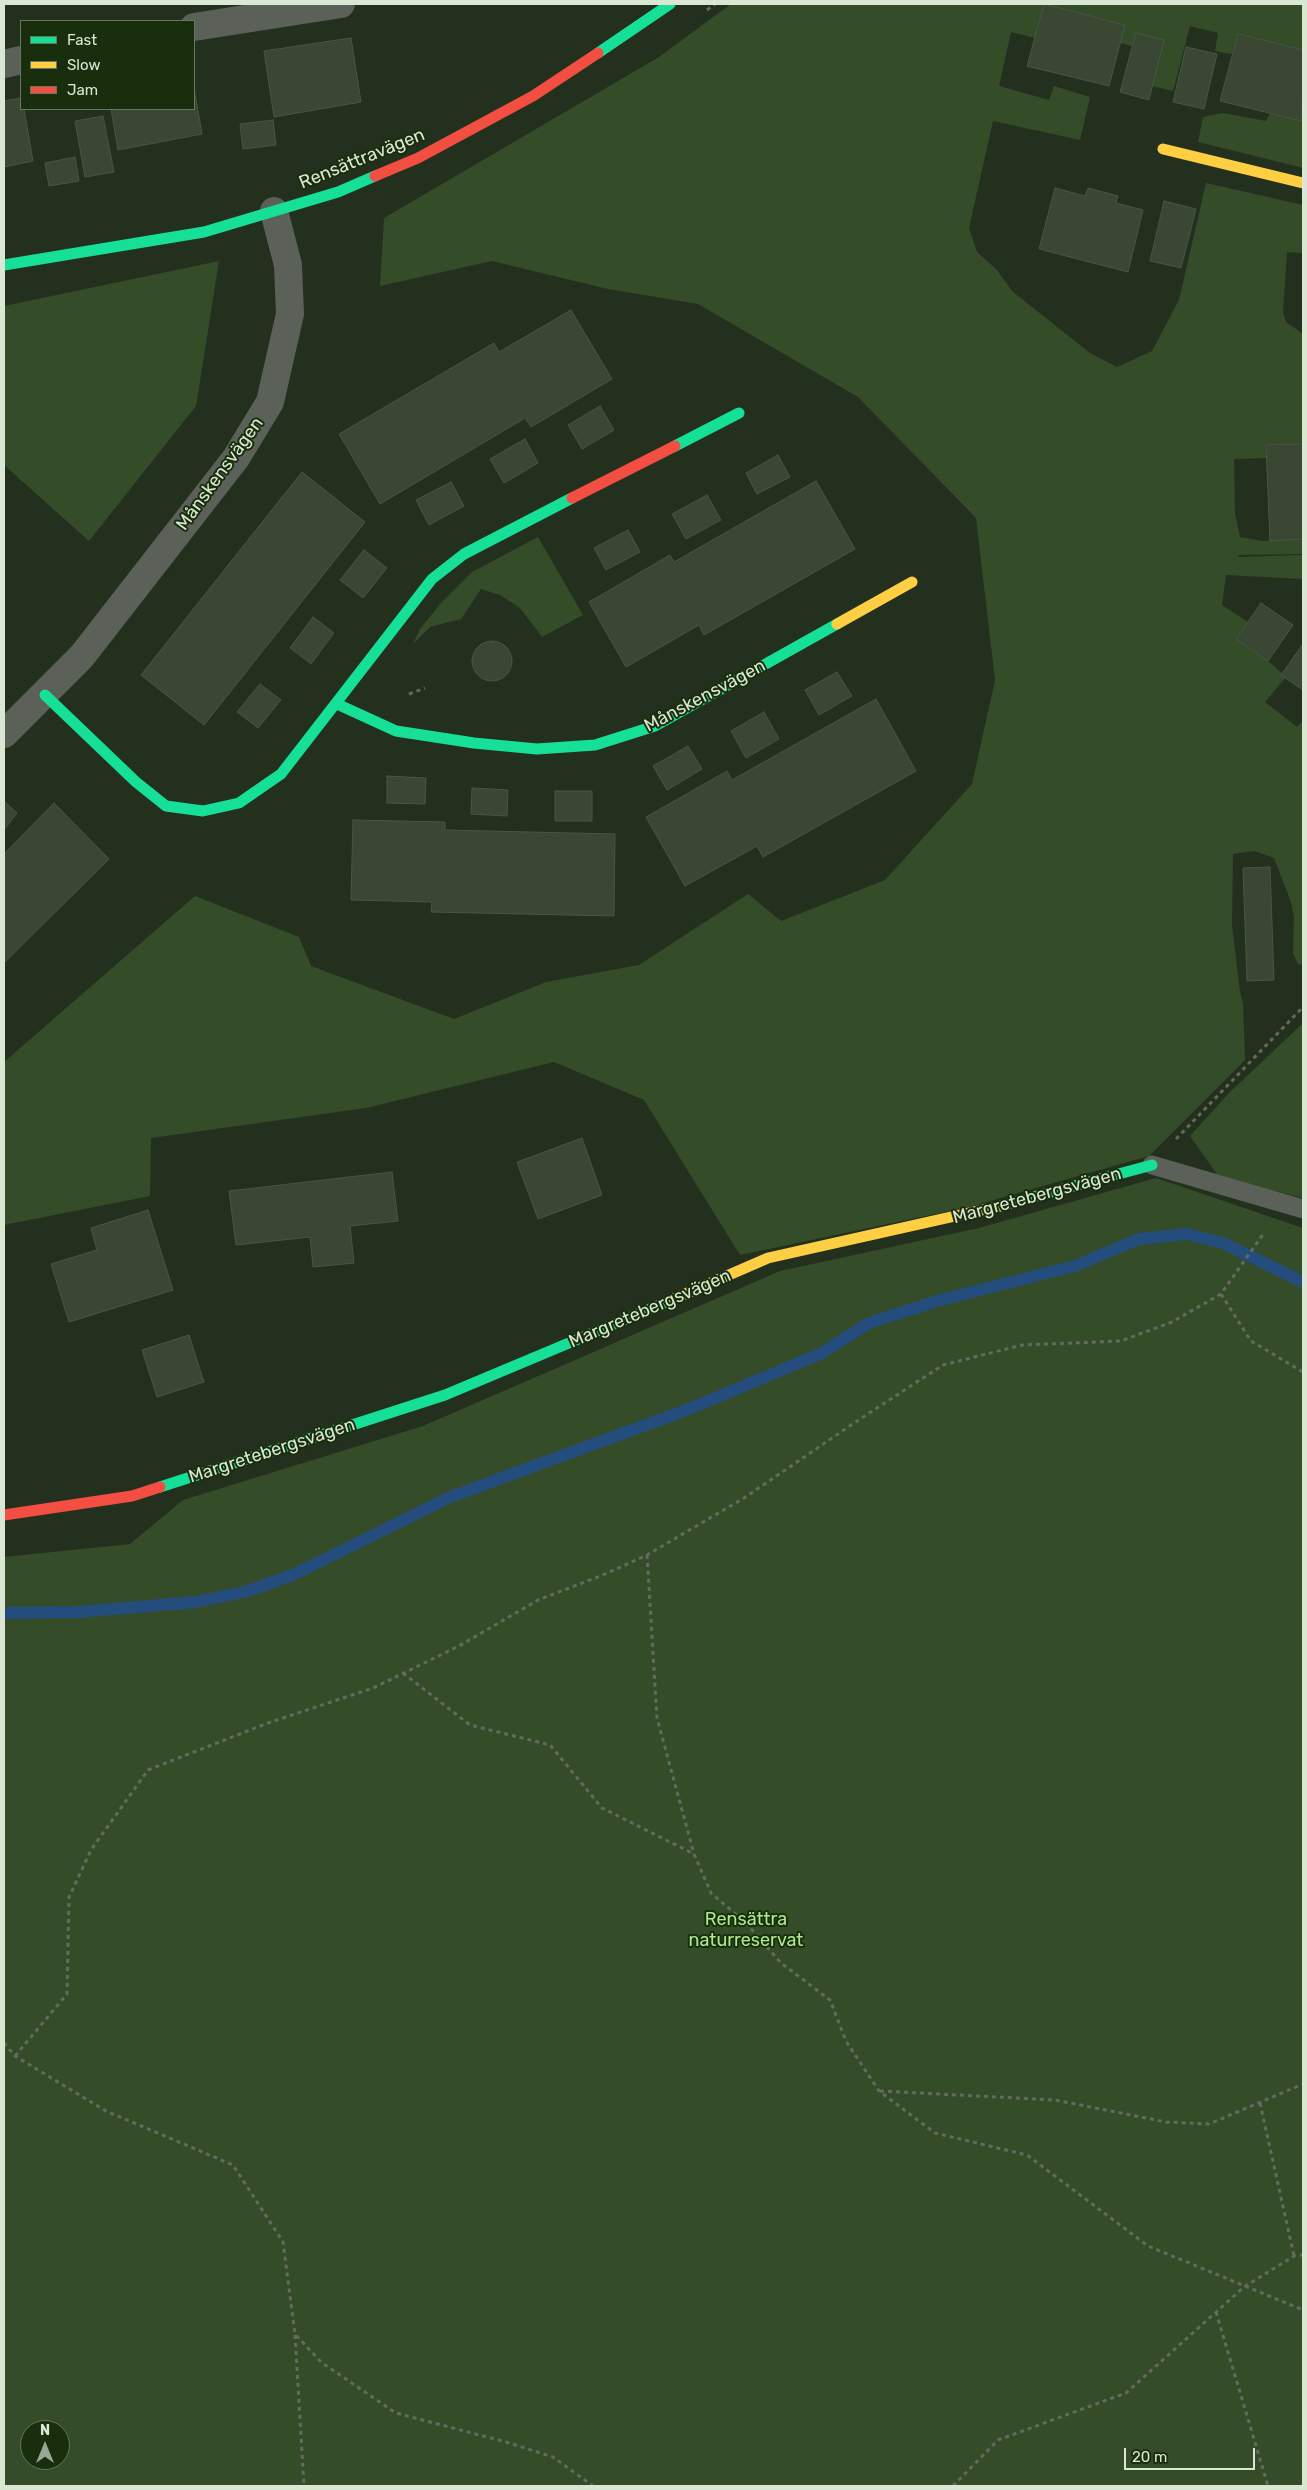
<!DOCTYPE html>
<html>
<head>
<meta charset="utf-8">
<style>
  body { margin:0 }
  #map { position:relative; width:1307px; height:2490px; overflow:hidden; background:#24301e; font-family:Rubik,sans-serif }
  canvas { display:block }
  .frame { position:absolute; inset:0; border:5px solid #d9e7d3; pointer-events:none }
  .legend { position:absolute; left:20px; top:20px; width:175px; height:90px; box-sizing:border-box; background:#192e0c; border:1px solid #66785c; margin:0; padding:6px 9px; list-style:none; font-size:15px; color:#d9e7d3 }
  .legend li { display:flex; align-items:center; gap:10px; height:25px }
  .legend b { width:25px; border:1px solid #66785c }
  .north { position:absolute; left:20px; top:2420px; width:50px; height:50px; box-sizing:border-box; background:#192e0c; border:1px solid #66785c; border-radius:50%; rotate:0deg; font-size:14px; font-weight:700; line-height:20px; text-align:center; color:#d9e7d3 }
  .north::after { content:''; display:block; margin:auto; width:18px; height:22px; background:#9aa794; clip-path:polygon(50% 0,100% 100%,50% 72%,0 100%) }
  .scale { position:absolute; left:1124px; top:2448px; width:131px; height:22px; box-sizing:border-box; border:2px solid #d9e7d3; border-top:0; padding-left:6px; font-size:15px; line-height:18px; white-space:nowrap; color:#d9e7d3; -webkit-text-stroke:4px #192e0c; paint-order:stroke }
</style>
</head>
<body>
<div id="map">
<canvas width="1307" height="2490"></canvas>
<div class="frame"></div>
<ul class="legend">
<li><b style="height:6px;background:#16e098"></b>Fast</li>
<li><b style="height:6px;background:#ffcf43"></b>Slow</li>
<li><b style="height:6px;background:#f24e42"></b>Jam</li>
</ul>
<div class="north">N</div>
<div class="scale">20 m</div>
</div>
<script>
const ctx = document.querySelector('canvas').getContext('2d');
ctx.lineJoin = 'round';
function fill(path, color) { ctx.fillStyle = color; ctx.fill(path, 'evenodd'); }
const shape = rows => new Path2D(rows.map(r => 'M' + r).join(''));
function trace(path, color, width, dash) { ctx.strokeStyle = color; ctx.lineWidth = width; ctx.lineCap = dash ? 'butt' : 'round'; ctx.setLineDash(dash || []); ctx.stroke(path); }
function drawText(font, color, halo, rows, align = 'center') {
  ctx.font = font + ' Rubik,sans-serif'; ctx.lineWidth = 4; ctx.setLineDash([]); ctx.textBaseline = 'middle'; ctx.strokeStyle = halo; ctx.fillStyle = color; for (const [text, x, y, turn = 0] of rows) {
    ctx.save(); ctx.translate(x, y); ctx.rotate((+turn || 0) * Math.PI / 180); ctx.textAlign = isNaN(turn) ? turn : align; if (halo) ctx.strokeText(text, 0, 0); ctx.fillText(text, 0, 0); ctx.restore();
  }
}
const green = shape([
  [731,4,1303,4,1303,50,1238,34,1232,54,1215,51,1218,33,1190,26,1173,91,1152,86,1164,40,1136,33,1132,46,1120,43,1124,25,1044,4,1035,38,1011,32,999,86,1049,100,1054,86,1090,97,1080,140,993,121,969,228,977,252,996,269,1013,292,1090,353,1117,367,1152,351,1179,300,1206,183,1303,205,1303,253,1287,252,1283,312,1286,322,1303,334,1303,444,1267,445,1267,458,1234,459,1235,513,1240,537,1262,541,1303,539,1303,554,1239,555,1238,557,1303,555,1303,579,1226,575,1222,605,1248,622,1237,639,1268,661,1286,677,1265,702,1297,727,1303,721,1303,965,1298,964,1293,953,1294,916,1291,902,1274,858,1254,851,1233,854,1232,925,1240,992,1243,1003,1245,1060,1149,1156,969,1207,740,1255,644,1100,554,1062,366,1108,151,1138,150,1196,4,1225,4,1062,195,896,299,937,311,966,454,1019,546,982,639,965,748,894,781,921,885,880,972,784,995,680,976,518,858,397,698,304,608,289,492,261,380,286,384,218,659,57],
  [1223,113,1266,121,1270,113,1302,121,1303,118,1303,168,1198,142,1203,117],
  [219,261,196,406,89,541,4,465,4,306],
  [538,537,583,615,542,637,520,608,500,595,481,589,461,619,430,627,413,644,420,629,441,603,472,572],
  [1303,1023,1303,1198,1219,1177,1190,1136,1230,1092],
  [1156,1178,1303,1228,1303,2486,4,2486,4,1557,130,1544,183,1500,423,1426,780,1271,979,1228],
  [30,2430,60,2430,60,2460,30,2460]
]);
const stream = shape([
  [4,1613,77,1612,196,1602,248,1591,295,1574,450,1497,684,1411,820,1354,869,1323,937,1301,1075,1266,1139,1239,1186,1234,1223,1243,1303,1282]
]);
const building = shape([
  [1044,4,1125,25,1109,86,1027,66,1044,4],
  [1136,33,1164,40,1149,100,1120,92,1136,33],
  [1238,34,1303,50,1302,121,1220,101,1238,34],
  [351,38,361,102,274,117,264,51,351,38],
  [1186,47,1217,54,1204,109,1173,102,1186,47],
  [194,88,202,134,118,150,111,109,194,109,194,88],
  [21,98,21,109,24,109,33,161,4,167,4,101,21,98],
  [103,116,114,172,85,177,75,121,103,116],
  [273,120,276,145,243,149,240,124,273,120],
  [75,157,79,181,49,186,45,163,75,157],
  [1055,188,1085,196,1088,188,1118,196,1116,203,1143,210,1128,272,1039,249,1055,188],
  [1164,201,1196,209,1181,268,1150,261,1164,201],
  [571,310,612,379,531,427,525,418,380,504,339,434,494,343,499,352,571,310],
  [600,406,614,430,582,449,568,425,600,406],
  [525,439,538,463,504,483,490,459,525,439],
  [1303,444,1303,539,1270,541,1266,445,1303,444],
  [778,455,790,477,757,494,746,473,778,455],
  [302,472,365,522,204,725,141,675,302,472],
  [816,481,855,549,704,635,699,625,626,667,589,602,670,555,674,562,816,481],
  [451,482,464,506,429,525,416,500,451,482],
  [707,495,721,520,686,539,672,514,707,495],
  [628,530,640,552,606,570,594,548,628,530],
  [364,550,387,568,363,598,340,580,364,550],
  [1261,603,1293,625,1268,661,1236,639,1261,603],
  [313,617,334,633,311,664,290,648,313,617],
  '472 661a20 20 0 1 1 40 0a20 20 0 1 1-40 0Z',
  [1303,644,1303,690,1281,675,1303,644],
  [837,672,852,696,819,715,805,690,837,672],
  [260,684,281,700,258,728,237,712,260,684],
  [876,699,916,771,763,857,757,846,685,886,646,817,727,771,732,780,876,699],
  [764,712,779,739,746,758,731,731,764,712],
  [688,746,702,769,667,790,653,766,688,746],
  [387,776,426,778,425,804,387,803,387,776],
  [472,788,508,790,507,816,471,814,472,788],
  [555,791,592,791,592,821,555,821,555,791],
  [4,801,17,813,4,830,4,801],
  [54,803,109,859,4,963,4,854,54,803],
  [353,820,445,822,445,830,615,834,614,916,431,912,432,902,351,900,353,820],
  [1270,867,1274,980,1247,981,1243,868,1270,867],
  [582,1138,602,1195,538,1219,517,1162,582,1138],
  [392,1172,398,1221,350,1226,354,1263,313,1267,310,1237,236,1245,229,1191,392,1172],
  [148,1210,173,1290,69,1322,51,1264,97,1250,91,1228,148,1210],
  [189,1335,204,1382,157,1397,142,1350,189,1335]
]);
const path = shape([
  [707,10,715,4],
  [409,694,425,688],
  [1176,1139,1303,1007],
  [1221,1294,1251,1341,1303,1372],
  [647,1555,657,1718,694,1854],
  [403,1673,470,1725,550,1745,602,1808,694,1854,711,1893,746,1923,781,1963,830,2000,846,2041,879,2091,935,2133,1027,2155,1148,2246,1303,2310],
  [4,2043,15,2056,106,2111,233,2165,283,2242,295,2334,321,2362,396,2413,506,2442,553,2457,593,2486],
  [15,2056,67,1994,69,1897,91,1850,148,1770,268,1723,373,1688,459,1646,538,1600,603,1575,647,1555,744,1498,857,1421,943,1365,1022,1345,1121,1341,1172,1322,1221,1294,1264,1233],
  [880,2091,1055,2100,1166,2122,1209,2124,1303,2084],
  [1260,2103,1294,2256],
  [1216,2312,1268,2486],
  [295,2335,304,2486],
  [953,2486,998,2440,1126,2393,1244,2287,1294,2256,1303,2255]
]);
const lane = shape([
  [1152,1165,1303,1209]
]);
const street = shape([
  [194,27,341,4],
  [4,64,21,60],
  [4,734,82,656,236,458,270,402,290,314,288,265,274,211]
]);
const fast = shape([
  [598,53,670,4],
  [4,265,204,232,338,192,375,176],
  [675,446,739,413],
  [45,695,136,782,166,806,203,811,239,803,281,774,432,579,464,554,572,498],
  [337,704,396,731,474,743,537,749,595,745,655,726,837,624],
  [1000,1206,1152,1165],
  [160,1487,445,1395,669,1301]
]);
const slow = shape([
  [1163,149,1303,183],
  [837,624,912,582],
  [669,1301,768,1258,1000,1206]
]);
const jam = shape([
  [375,176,418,158,533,96,598,53],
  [572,498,675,446],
  [4,1515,132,1496,160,1487]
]);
const streetNames = [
  ["Rensättravägen",362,159,-22],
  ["Månskensvägen",220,474,-54],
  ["Månskensvägen",705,696,-28],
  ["Margretebergsvägen",1037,1196,-15],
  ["Margretebergsvägen",650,1309,-23],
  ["Margretebergsvägen",272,1451,-18]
];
const parkNames = [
  ["Rensättra",746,1920],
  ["naturreservat",746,1941]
];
fill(green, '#354c28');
trace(stream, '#244d7d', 12);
fill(building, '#3a4732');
trace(building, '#4a5546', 1);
trace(path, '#646a60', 3, [4, 4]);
trace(lane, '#5b6059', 19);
trace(street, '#5b6059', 28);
trace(fast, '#16e098', 11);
trace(slow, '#ffcf43', 11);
trace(jam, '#f24e42', 11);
drawText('18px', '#d9e7d3', '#192e0c', streetNames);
drawText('18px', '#aee98f', '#192e0c', parkNames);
</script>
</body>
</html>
